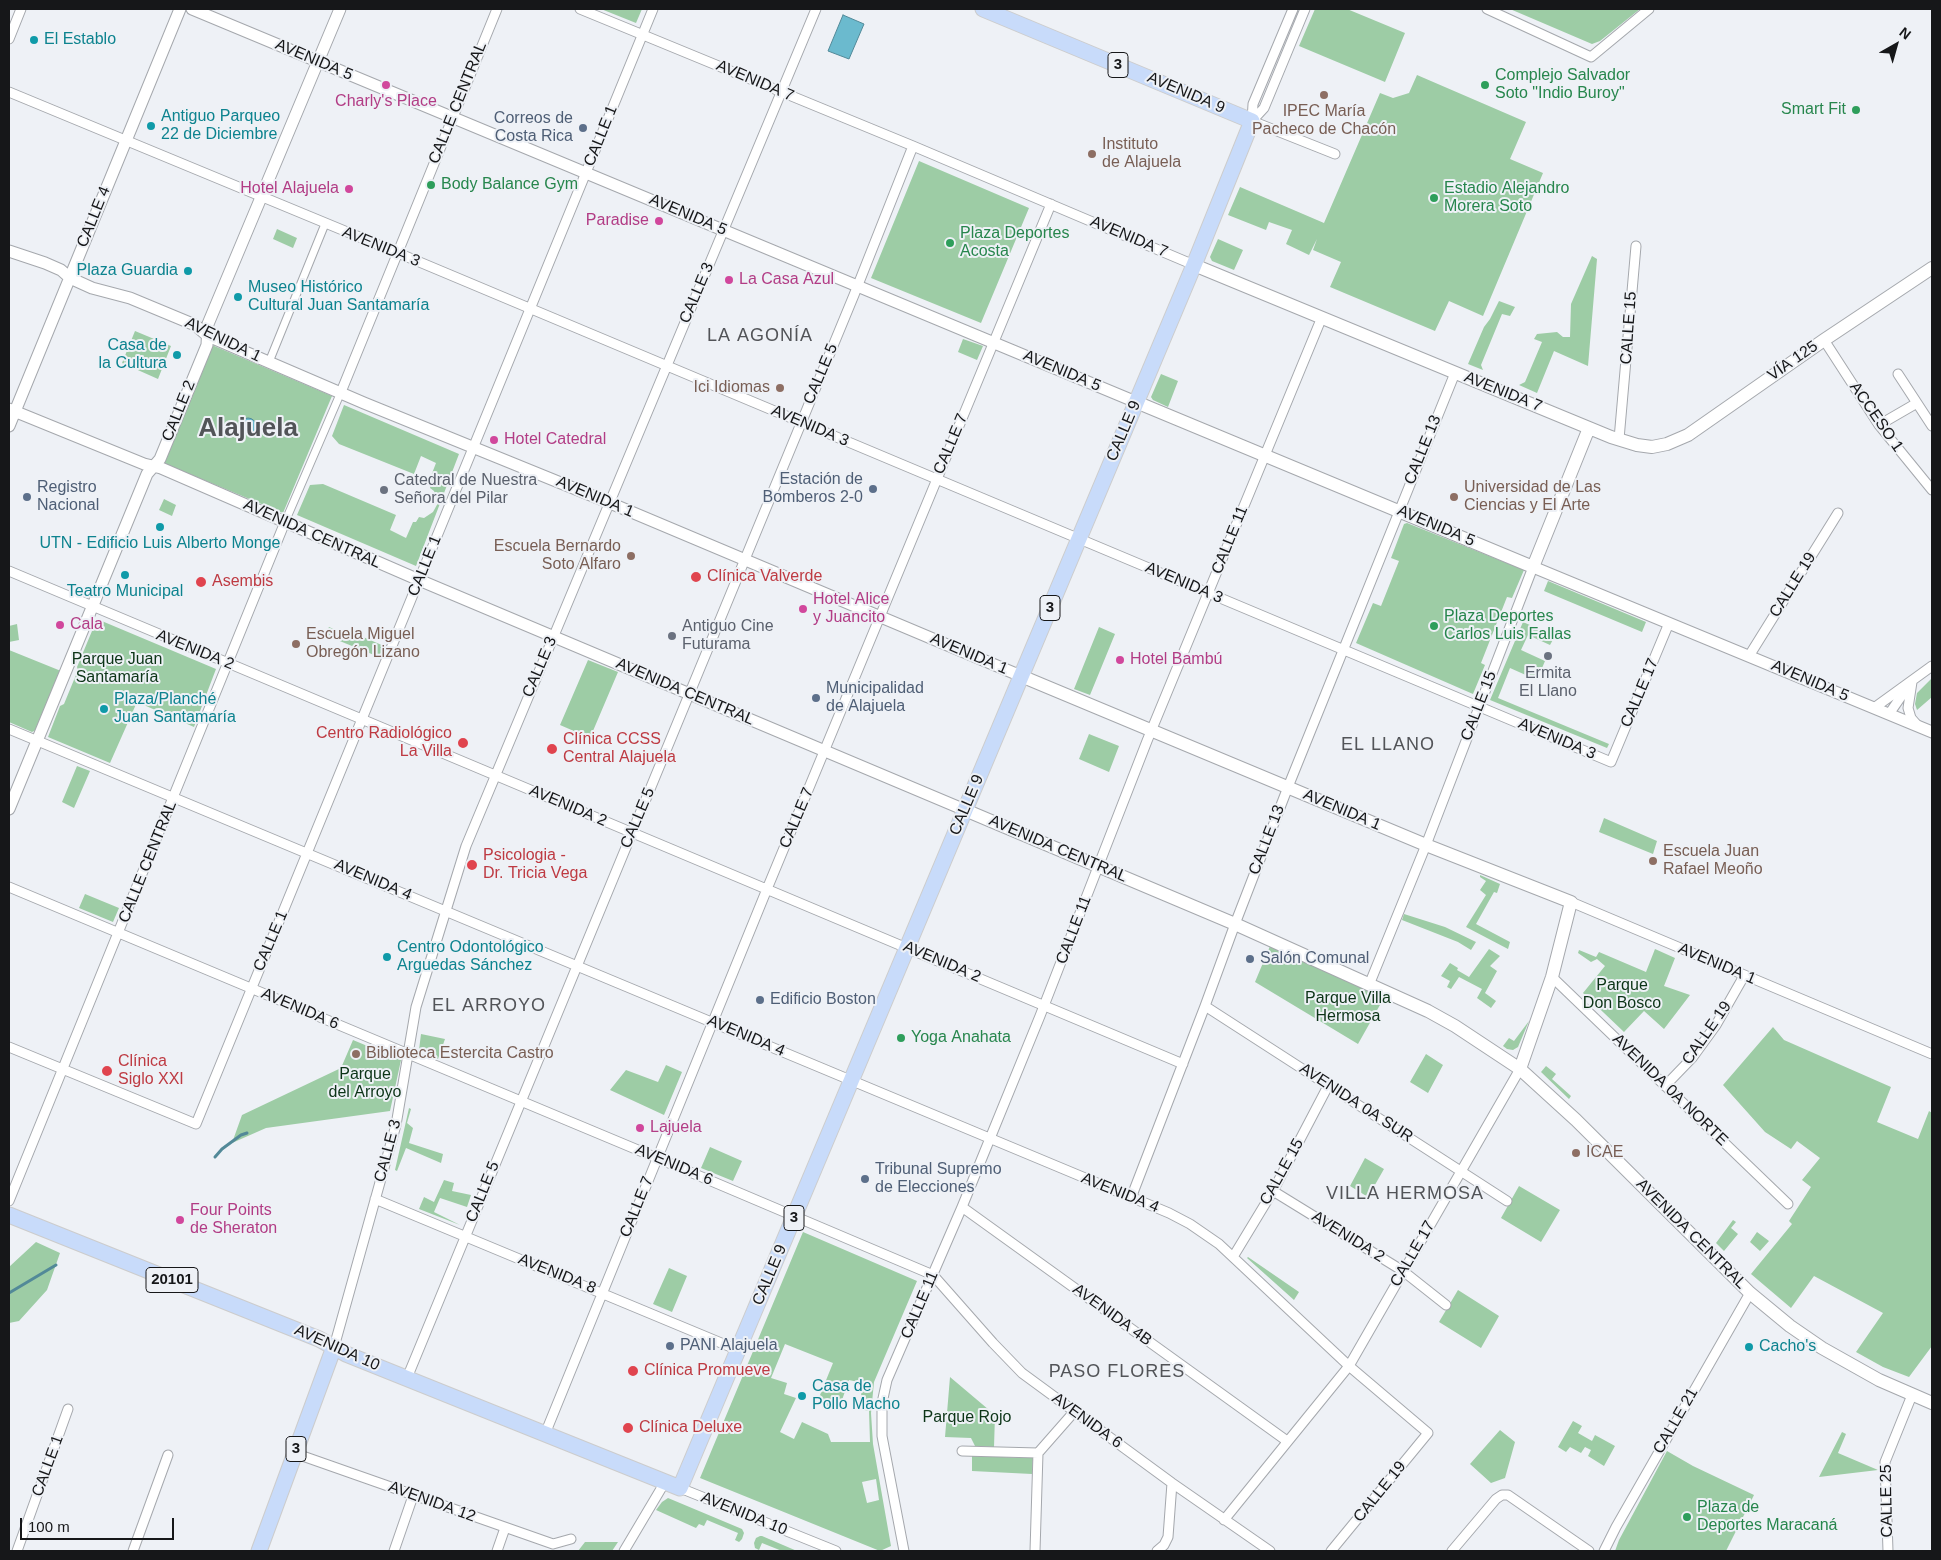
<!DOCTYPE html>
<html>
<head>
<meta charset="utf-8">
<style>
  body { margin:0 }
  #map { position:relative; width:1941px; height:1560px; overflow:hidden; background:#eef1f6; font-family:Helvetica,sans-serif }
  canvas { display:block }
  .frame { position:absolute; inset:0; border:10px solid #161719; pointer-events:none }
  .north { position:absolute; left:1871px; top:20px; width:50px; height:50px; -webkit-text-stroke:4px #eef1f6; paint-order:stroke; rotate:38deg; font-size:14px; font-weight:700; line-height:20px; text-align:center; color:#161719 }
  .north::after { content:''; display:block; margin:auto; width:18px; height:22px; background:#161719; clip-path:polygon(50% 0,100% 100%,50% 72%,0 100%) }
  .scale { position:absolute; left:20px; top:1518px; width:154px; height:22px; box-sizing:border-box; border:2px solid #161719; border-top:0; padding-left:6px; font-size:15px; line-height:18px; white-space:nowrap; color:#161719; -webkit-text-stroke:4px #eef1f6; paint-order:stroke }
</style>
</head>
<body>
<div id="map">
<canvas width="1941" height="1560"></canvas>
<div class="frame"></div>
<div class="north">N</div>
<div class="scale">100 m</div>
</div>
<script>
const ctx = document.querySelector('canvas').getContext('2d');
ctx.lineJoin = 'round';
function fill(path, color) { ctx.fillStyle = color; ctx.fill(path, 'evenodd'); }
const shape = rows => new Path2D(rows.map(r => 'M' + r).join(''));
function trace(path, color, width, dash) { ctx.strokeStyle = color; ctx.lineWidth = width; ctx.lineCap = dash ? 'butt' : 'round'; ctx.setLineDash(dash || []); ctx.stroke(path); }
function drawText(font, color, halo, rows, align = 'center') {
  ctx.font = font + ' Helvetica,sans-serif'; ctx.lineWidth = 4; ctx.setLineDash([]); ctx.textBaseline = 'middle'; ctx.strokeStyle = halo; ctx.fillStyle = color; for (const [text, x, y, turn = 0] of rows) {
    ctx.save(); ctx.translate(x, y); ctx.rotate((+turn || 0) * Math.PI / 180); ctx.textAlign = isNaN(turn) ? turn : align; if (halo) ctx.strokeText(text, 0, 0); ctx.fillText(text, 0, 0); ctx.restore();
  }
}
const green = shape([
  [601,9,642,9,636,23],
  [1315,9,1347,9,1405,33,1385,82,1299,46],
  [1510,9,1640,9,1600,41,1592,44],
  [1417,75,1526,122,1510,159,1543,173,1483,316,1449,301,1435,331,1330,287,1341,262,1313,250,1317,239,1309,255,1286,244,1292,230,1269,222,1266,230,1228,215,1240,187,1324,223,1380,93,1393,98,1409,93],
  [919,161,1029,208,981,323,871,278],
  [277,229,297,238,293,248,273,239],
  [1218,239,1243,250,1234,270,1212,261,1210,257],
  [1592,256,1597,259,1588,366,1554,351,1537,393,1519,385,1525,382,1542,342,1534,339,1537,334,1557,332,1563,337,1570,337,1571,304],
  [1499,301,1515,307,1510,316,1502,314,1481,365,1483,370,1468,364,1484,327,1490,319],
  [135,331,171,346,158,379,122,363],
  [963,339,983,346,977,360,958,352],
  [212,345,332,396,283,513,163,463],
  [1161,374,1178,381,1168,407,1153,400,1151,397],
  [344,405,459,454,416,566,297,515,310,485,323,484,396,515,390,530,406,538,413,522,416,522,419,517,424,518,433,512,438,503,434,491,430,488,431,484,429,481,436,463,421,456,414,474,339,444,332,436],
  [164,499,176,505,172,516,159,510],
  [1407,523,1524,570,1512,598,1507,597,1481,663,1485,665,1473,694,1356,643,1373,603,1381,606,1399,561,1391,558,1404,524],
  [1548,581,1646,622,1642,632,1544,591],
  [97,619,216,669,194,727,137,702,110,763,48,737,60,706,64,704,78,670,77,667],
  [1523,622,1555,636,1550,645,1528,635,1521,650,1545,661,1537,680,1510,668,1498,698,1609,744,1607,748,1490,700],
  [17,624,19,640,9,642,9,626],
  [329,627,345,634,347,630,384,646,379,657,325,635],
  [1099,627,1115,634,1090,695,1074,689],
  [9,650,61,671,36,730,32,732,9,722],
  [588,660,618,672,590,738,560,725],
  [1932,678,1932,697,1917,710,1915,704,1917,693],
  [1089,734,1119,746,1109,772,1079,759],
  [77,766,90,771,74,808,62,802],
  [1604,818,1657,841,1653,854,1599,832],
  [1480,875,1500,884,1497,893,1494,892,1476,924,1510,942,1508,949,1466,927,1486,895,1480,890,1486,881,1480,877],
  [85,894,119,908,113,922,79,908],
  [1404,914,1445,927,1476,942,1471,950,1458,942,1402,920],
  [1270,946,1385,996,1358,1044,1255,982],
  [1489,949,1500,956,1490,966,1497,971,1485,993,1496,1001,1491,1008,1477,998,1482,989,1459,977,1451,989,1447,987,1450,981,1441,976,1450,963,1458,968,1457,970,1469,977],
  [1655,949,1675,958,1664,986,1690,995,1664,1029,1644,1011,1624,1032,1583,993,1605,966,1597,959,1591,962,1578,953,1579,950,1596,957,1599,952,1646,972],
  [1529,1021,1518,1047,1513,1050,1507,1049,1503,1046,1509,1038,1514,1041],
  [1773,1027,1784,1040,1891,1087,1877,1122,1918,1139,1929,1111,1932,1113,1932,1346,1909,1377,1883,1367,1856,1352,1883,1313,1814,1276,1791,1308,1751,1274,1792,1224,1789,1221,1811,1187,1802,1180,1820,1158,1797,1141,1791,1149,1765,1132,1723,1085],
  [421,1034,445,1039,438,1059,419,1050],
  [353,1040,401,1060,390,1111,266,1128,232,1143,242,1115,341,1068],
  [1426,1054,1443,1065,1428,1093,1410,1082],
  [666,1065,682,1072,664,1115,610,1090,626,1070,658,1082],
  [1546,1066,1556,1074,1552,1079,1571,1096,1569,1099,1541,1072],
  [409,1108,411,1109,407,1123,413,1128,409,1143,443,1154,441,1163,406,1148,397,1171,395,1170],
  [710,1147,742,1161,733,1181,701,1168],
  [1365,1158,1384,1169,1368,1197,1350,1186],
  [444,1180,454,1183,452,1191,471,1195,467,1207,440,1198,434,1212,460,1225,419,1209,424,1197,434,1202],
  [1519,1186,1560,1210,1541,1242,1501,1218],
  [1733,1220,1736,1222,1731,1228,1738,1234,1724,1251,1716,1243],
  [803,1232,917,1281,874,1382,871,1413,873,1444,891,1546,880,1551,700,1478],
  [785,1344,833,1363,818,1400,829,1407,834,1400,842,1400,849,1380,863,1383,860,1402,856,1405,855,1408,869,1411,870,1442,831,1442,828,1434,802,1422,794,1439,780,1432,796,1398,784,1394,787,1383,771,1378],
  [876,1479,879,1500,867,1503,862,1482],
  [1757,1232,1769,1241,1760,1251,1750,1242],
  [36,1242,60,1253,47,1290,19,1321,9,1323,9,1267],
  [1248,1257,1299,1292,1294,1300,1247,1258],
  [669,1268,687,1276,672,1312,653,1304],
  [1458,1290,1499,1316,1481,1348,1439,1322],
  [950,1377,995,1415,994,1447,975,1446,971,1438,945,1437],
  [1573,1421,1582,1426,1578,1433,1592,1441,1595,1435,1615,1446,1604,1466,1588,1456,1591,1450,1585,1447,1581,1453,1570,1447,1566,1452,1558,1447],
  [1500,1430,1515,1442,1505,1478,1491,1483,1470,1464],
  [1842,1432,1846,1434,1838,1453,1878,1470,1819,1477],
  [1667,1451,1693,1466,1754,1495,1726,1551,1615,1551,1619,1540],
  [972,1456,1033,1458,1032,1474,972,1471],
  [668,1498,742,1529,744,1533,742,1539,739,1542,735,1540,738,1533,707,1520,704,1526,699,1524,696,1528,656,1510,662,1502],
  [760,1536,762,1536,797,1551,782,1551,762,1543,759,1550,755,1548,754,1543,756,1538],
  [585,1542,618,1542,612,1551,578,1551]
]);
const water = shape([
  [843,15,864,24,849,59,828,51,843,15],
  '240 426a8 8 0 1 1 16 0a8 8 0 1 1-16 0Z'
]);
const stream = shape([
  [215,1157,222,1149,241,1135,247,1133],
  [9,1293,56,1265]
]);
const pedestrian = shape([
  [269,362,325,224],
  [285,522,341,392]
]);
const minor = shape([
  [580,9,913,146,1194,265],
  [1487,9,1591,57,1649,9],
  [9,39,21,9],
  [9,92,398,253,1611,762,1669,623],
  [1252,121,1264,108,1305,9],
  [1252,121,1253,104,1293,9],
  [1252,121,1335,154],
  [1824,340,1879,425,1932,490],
  [1898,374,1932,426],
  [341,392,497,9],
  [1879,425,1917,403],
  [1619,439,1636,246],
  [9,571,1183,1064],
  [1749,656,1838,513],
  [1912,682,1908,708,1911,718,1918,726],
  [1874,708,1932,666],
  [1889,714,1907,688],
  [9,729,1169,1213,1190,1224,1219,1244,1349,1366,1428,1433,1331,1551],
  [9,887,657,1158,933,1275,993,1343,1022,1373,1172,1483,1270,1551],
  [1571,902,1932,1054],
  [1552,977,1788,1204],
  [1369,985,1426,845,1533,567],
  [1205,1006,1507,1201],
  [9,1047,196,1124,653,9],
  [1665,1086,1692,1058,1716,1025,1744,976],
  [1273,1191,1403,1271,1446,1305],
  [1131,1198,1205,1006,1235,924,1288,787,1455,373],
  [375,1199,738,1350],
  [9,1201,285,522],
  [962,1207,1287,1441],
  [1233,1257,1273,1191,1328,1086],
  [334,1347,396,1125,416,1007,466,846,816,9],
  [407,1378,854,295,913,146],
  [545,1434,767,889,1051,204],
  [962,1451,1038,1453],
  [294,1453,553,1544,571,1539],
  [680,1488,836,1551],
  [1224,1520,1349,1366,1520,1069],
  [17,1551,68,1409],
  [133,1551,168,1455],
  [394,1551,413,1496],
  [497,1551,505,1528],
  [624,1551,665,1482],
  [904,1551,882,1436,882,1403,887,1380,962,1207,1040,1016,1147,741,1322,317],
  [1035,1551,1038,1453,1074,1412],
  [1157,1551,1164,1545,1168,1537,1172,1483],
  [1452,1551,1496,1499,1502,1495,1508,1495,1589,1551],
  [1604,1551,1616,1527,1750,1293],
  [1888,1551,1885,1462,1912,1395]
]);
const tertiary = shape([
  [192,9,1136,402],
  [9,251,45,263,61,270,70,278,92,288,130,298,195,325,208,336,364,403,610,503,1021,676],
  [9,409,144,464,161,468,419,580,965,810],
  [9,426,180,9],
  [1533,567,1932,732],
  [9,809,147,474,160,459,207,345,208,324,340,9]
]);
const secondary = shape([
  [1194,265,1611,437,1637,445,1652,447,1667,444,1688,435,1824,340,1932,268],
  [1136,402,1533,567,1589,428],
  [1021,676,1426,845,1571,902,1552,977,1520,1069],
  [965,810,1235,924,1428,1011,1455,1026,1520,1069,1576,1120,1750,1293,1790,1326,1822,1348,1879,1380,1932,1403]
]);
const primary = shape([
  [9,1215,319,1339,346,1354,680,1488,1194,265,1252,121,983,9],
  [259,1551,334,1347]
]);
const markers = [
  [34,40,5,"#0f9aa8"],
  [386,85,5,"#d1479c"],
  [1485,85,5,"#2e9e5b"],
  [1324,95,5,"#8d6e63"],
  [1856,110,5,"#2e9e5b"],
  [151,126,5,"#0f9aa8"],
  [583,128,5,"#5c6f8a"],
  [1092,154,5,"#8d6e63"],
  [431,185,5,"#2e9e5b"],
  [349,189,5,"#d1479c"],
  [1434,198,5,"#2e9e5b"],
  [659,221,5,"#d1479c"],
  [950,243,5,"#2e9e5b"],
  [188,271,5,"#0f9aa8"],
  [729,280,5,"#d1479c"],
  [238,297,5,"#0f9aa8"],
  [177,355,5,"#0f9aa8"],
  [780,388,5,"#8d6e63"],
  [494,440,5,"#d1479c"],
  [873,489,5,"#5c6f8a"],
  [384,490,5,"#6b7280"],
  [27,497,5,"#5c6f8a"],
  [1454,497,5,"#8d6e63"],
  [160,527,5,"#0f9aa8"],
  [631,556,5,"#8d6e63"],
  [125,575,5,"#0f9aa8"],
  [696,577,6,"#e0444e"],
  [201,582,6,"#e0444e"],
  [803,609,5,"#d1479c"],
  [60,625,5,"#d1479c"],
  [1434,626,5,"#2e9e5b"],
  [672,636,5,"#6b7280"],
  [296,644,5,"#8d6e63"],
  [1548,656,5,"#6b7280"],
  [1120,660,5,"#d1479c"],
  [816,698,5,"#5c6f8a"],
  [104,709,5,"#0f9aa8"],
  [463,743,6,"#e0444e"],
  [552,749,6,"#e0444e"],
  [1653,861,5,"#8d6e63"],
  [472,865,6,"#e0444e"],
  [387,957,5,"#0f9aa8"],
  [1250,959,5,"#5c6f8a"],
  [760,1000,5,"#5c6f8a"],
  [901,1038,5,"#2e9e5b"],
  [356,1054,5,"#8d6e63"],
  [107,1071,6,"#e0444e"],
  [640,1128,5,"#d1479c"],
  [1576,1153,5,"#8d6e63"],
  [865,1179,5,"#5c6f8a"],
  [180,1220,5,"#d1479c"],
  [670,1346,5,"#5c6f8a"],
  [1749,1347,5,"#0f9aa8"],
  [633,1371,6,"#e0444e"],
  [802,1396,5,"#0f9aa8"],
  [628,1428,6,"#e0444e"],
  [1687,1517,5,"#2e9e5b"]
];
const shields = [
  [1118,65,20],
  [1050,608,20],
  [794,1218,20],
  [172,1280,52],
  [296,1449,20]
];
const shieldNames = [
  ["3",1118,65],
  ["3",1050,608],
  ["3",794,1218],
  ["20101",172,1280],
  ["3",296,1449]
];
const cultureNames = [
  ["El Establo",44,40],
  ["Antiguo Parqueo",161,117],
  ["22 de Diciembre",161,135],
  ["Plaza Guardia",178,271,"right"],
  ["Museo Histórico",248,288],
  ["Cultural Juan Santamaría",248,306],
  ["Casa de",167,346,"right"],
  ["la Cultura",167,364,"right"],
  ["UTN - Edificio Luis Alberto Monge",160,544,"center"],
  ["Teatro Municipal",125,592,"center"],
  ["Plaza/Planché",114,700],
  ["Juan Santamaría",114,718],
  ["Centro Odontológico",397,948],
  ["Arguedas Sánchez",397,966],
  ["Cacho's",1759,1347],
  ["Casa de",812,1387],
  ["Pollo Macho",812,1405]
];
const streetNames = [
  ["AVENIDA 5",314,60,23],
  ["AVENIDA 7",755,81,23],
  ["AVENIDA 9",1186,93,23],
  ["CALLE CENTRAL",458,103,-68],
  ["CALLE 1",601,136,-68],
  ["AVENIDA 5",688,215,23],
  ["CALLE 4",94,217,-68],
  ["AVENIDA 7",1129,237,23],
  ["AVENIDA 3",381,247,22],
  ["CALLE 3",697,293,-67],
  ["CALLE 15",1629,328,-86],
  ["AVENIDA 1",223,340,26],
  ["VÍA 125",1793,361,-35],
  ["AVENIDA 5",1062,371,23],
  ["CALLE 5",821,374,-67],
  ["AVENIDA 7",1503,392,22],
  ["CALLE 2",179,411,-68],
  ["ACCESO 1",1876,417,55],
  ["AVENIDA 3",810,426,23],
  ["CALLE 9",1124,431,-67],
  ["CALLE 7",951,444,-67],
  ["CALLE 13",1423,450,-68],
  ["AVENIDA 1",595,497,23],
  ["AVENIDA 5",1436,526,23],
  ["AVENIDA CENTRAL",312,534,24],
  ["CALLE 11",1230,540,-68],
  ["CALLE 1",425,566,-68],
  ["AVENIDA 3",1184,583,23],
  ["CALLE 19",1793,585,-58],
  ["AVENIDA 2",195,650,22],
  ["AVENIDA 1",969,654,23],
  ["CALLE 3",540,667,-67],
  ["AVENIDA 5",1810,681,23],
  ["AVENIDA CENTRAL",685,692,23],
  ["CALLE 17",1640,693,-67],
  ["CALLE 15",1479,706,-69],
  ["AVENIDA 3",1557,739,23],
  ["CALLE 9",967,805,-67],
  ["AVENIDA 2",568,806,23],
  ["AVENIDA 1",1342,810,23],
  ["CALLE 5",638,818,-67],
  ["CALLE 7",797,818,-67],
  ["CALLE 13",1267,840,-69],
  ["AVENIDA CENTRAL",1058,849,23],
  ["CALLE CENTRAL",148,862,-68],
  ["AVENIDA 4",373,880,23],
  ["CALLE 11",1074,930,-69],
  ["CALLE 1",271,941,-67],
  ["AVENIDA 2",942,962,23],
  ["AVENIDA 1",1717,964,23],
  ["AVENIDA 6",300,1009,23],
  ["CALLE 19",1707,1033,-55],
  ["AVENIDA 4",746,1036,23],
  ["AVENIDA 0A NORTE",1670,1090,44],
  ["AVENIDA 0A SUR",1356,1103,33],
  ["CALLE 3",388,1151,-75],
  ["AVENIDA 6",674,1165,23],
  ["CALLE 15",1282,1172,-61],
  ["CALLE 5",483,1192,-68],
  ["AVENIDA 4",1120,1193,22],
  ["CALLE 7",637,1207,-68],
  ["AVENIDA CENTRAL",1691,1234,45],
  ["AVENIDA 2",1348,1237,32],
  ["CALLE 17",1413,1254,-60],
  ["AVENIDA 8",557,1274,22],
  ["CALLE 9",770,1275,-67],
  ["CALLE 11",920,1305,-67],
  ["AVENIDA 4B",1112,1315,36],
  ["AVENIDA 10",337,1348,24],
  ["AVENIDA 6",1087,1421,36],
  ["CALLE 21",1676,1421,-60],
  ["CALLE 1",48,1466,-70],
  ["CALLE 19",1380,1492,-51],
  ["CALLE 25",1887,1501,-91],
  ["AVENIDA 12",432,1502,20],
  ["AVENIDA 10",744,1514,22]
];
const leisureNames = [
  ["Complejo Salvador",1495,76],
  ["Soto \"Indio Buroy\"",1495,94],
  ["Smart Fit",1846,110,"right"],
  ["Body Balance Gym",441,185],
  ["Estadio Alejandro",1444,189],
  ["Morera Soto",1444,207],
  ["Plaza Deportes",960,234],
  ["Acosta",960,252],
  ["Plaza Deportes",1444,617],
  ["Carlos Luis Fallas",1444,635],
  ["Yoga Anahata",911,1038],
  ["Plaza de",1697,1508],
  ["Deportes Maracaná",1697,1526]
];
const hotelNames = [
  ["Charly's Place",386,102,"center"],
  ["Hotel Alajuela",339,189,"right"],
  ["Paradise",649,221,"right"],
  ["La Casa Azul",739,280],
  ["Hotel Catedral",504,440],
  ["Hotel Alice",813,600],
  ["y Juancito",813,618],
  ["Cala",70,625],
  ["Hotel Bambú",1130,660],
  ["Lajuela",650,1128],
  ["Four Points",190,1211],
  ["de Sheraton",190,1229]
];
const educationNames = [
  ["IPEC María",1324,112,"center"],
  ["Pacheco de Chacón",1324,130,"center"],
  ["Instituto",1102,145],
  ["de Alajuela",1102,163],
  ["Ici Idiomas",770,388,"right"],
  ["Universidad de Las",1464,488],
  ["Ciencias y El Arte",1464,506],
  ["Escuela Bernardo",621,547,"right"],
  ["Soto Alfaro",621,565,"right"],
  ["Escuela Miguel",306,635],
  ["Obregón Lizano",306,653],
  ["Escuela Juan",1663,852],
  ["Rafael Meoño",1663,870],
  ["Biblioteca Estercita Castro",366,1054],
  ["ICAE",1586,1153]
];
const serviceNames = [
  ["Correos de",573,119,"right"],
  ["Costa Rica",573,137,"right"],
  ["Estación de",863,480,"right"],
  ["Bomberos 2-0",863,498,"right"],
  ["Registro",37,488],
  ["Nacional",37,506],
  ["Municipalidad",826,689],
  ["de Alajuela",826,707],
  ["Salón Comunal",1260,959],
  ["Edificio Boston",770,1000],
  ["Tribunal Supremo",875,1170],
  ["de Elecciones",875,1188],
  ["PANI Alajuela",680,1346]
];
const worshipNames = [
  ["Catedral de Nuestra",394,481],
  ["Señora del Pilar",394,499],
  ["Antiguo Cine",682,627],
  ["Futurama",682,645],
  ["Ermita",1548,674,"center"],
  ["El Llano",1548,692,"center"]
];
const healthNames = [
  ["Clínica Valverde",707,577],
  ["Asembis",212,582],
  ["Centro Radiológico",452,734,"right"],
  ["La Villa",452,752,"right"],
  ["Clínica CCSS",563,740],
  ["Central Alajuela",563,758],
  ["Psicologia -",483,856],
  ["Dr. Tricia Vega",483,874],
  ["Clínica",118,1062],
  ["Siglo XXI",118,1080],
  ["Clínica Promueve",644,1371],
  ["Clínica Deluxe",639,1428]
];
const parkNames = [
  ["Parque Juan",117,660],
  ["Santamaría",117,678],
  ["Parque",1622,986],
  ["Don Bosco",1622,1004],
  ["Parque Villa",1348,999],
  ["Hermosa",1348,1017],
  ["Parque",365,1075],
  ["del Arroyo",365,1093],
  ["Parque Rojo",967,1418]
];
const neighbourhoodNames = [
  ["LA AGONÍA",760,336],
  ["EL LLANO",1388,745],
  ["EL ARROYO",489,1006],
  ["VILLA HERMOSA",1405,1194],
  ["PASO FLORES",1117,1372]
];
const townNames = [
  ["Alajuela",248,429]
];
fill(green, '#9dcca5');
fill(water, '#6bbace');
trace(water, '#528998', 1);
trace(stream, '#528998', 3);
trace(pedestrian, '#a5a8ad', 9);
trace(minor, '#a5a8ad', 11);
trace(tertiary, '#a5a8ad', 13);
trace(secondary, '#a5a8ad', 14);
trace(primary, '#ccc', 17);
trace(pedestrian, '#fff', 7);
trace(minor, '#fff', 9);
trace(tertiary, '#fff', 11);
trace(secondary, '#fff', 12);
trace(primary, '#c8dbfa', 15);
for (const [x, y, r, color] of markers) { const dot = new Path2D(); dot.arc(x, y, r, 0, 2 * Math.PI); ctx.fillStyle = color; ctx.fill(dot); trace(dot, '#eef1f6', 2); }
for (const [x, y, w] of shields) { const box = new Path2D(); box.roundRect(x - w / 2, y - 12.5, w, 25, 4); ctx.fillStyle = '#eef1f6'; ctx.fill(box); trace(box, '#161719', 1); }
drawText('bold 15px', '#161719', null, shieldNames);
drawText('16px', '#0d838f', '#eef1f6', cultureNames, 'left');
drawText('16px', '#161719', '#eef1f6', streetNames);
drawText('16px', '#27864d', '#eef1f6', leisureNames, 'left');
drawText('16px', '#b23c85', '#eef1f6', hotelNames, 'left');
drawText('16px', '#785e54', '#eef1f6', educationNames, 'left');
drawText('16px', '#4e5e75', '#eef1f6', serviceNames, 'left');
drawText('16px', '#5b616d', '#eef1f6', worshipNames, 'left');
drawText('16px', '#be3a42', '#eef1f6', healthNames, 'left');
drawText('16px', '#0c3417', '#eef1f6', parkNames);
ctx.letterSpacing = '1px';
drawText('18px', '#525458', '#eef1f6', neighbourhoodNames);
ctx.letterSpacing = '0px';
drawText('bold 26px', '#525458', '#eef1f6', townNames);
</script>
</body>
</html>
